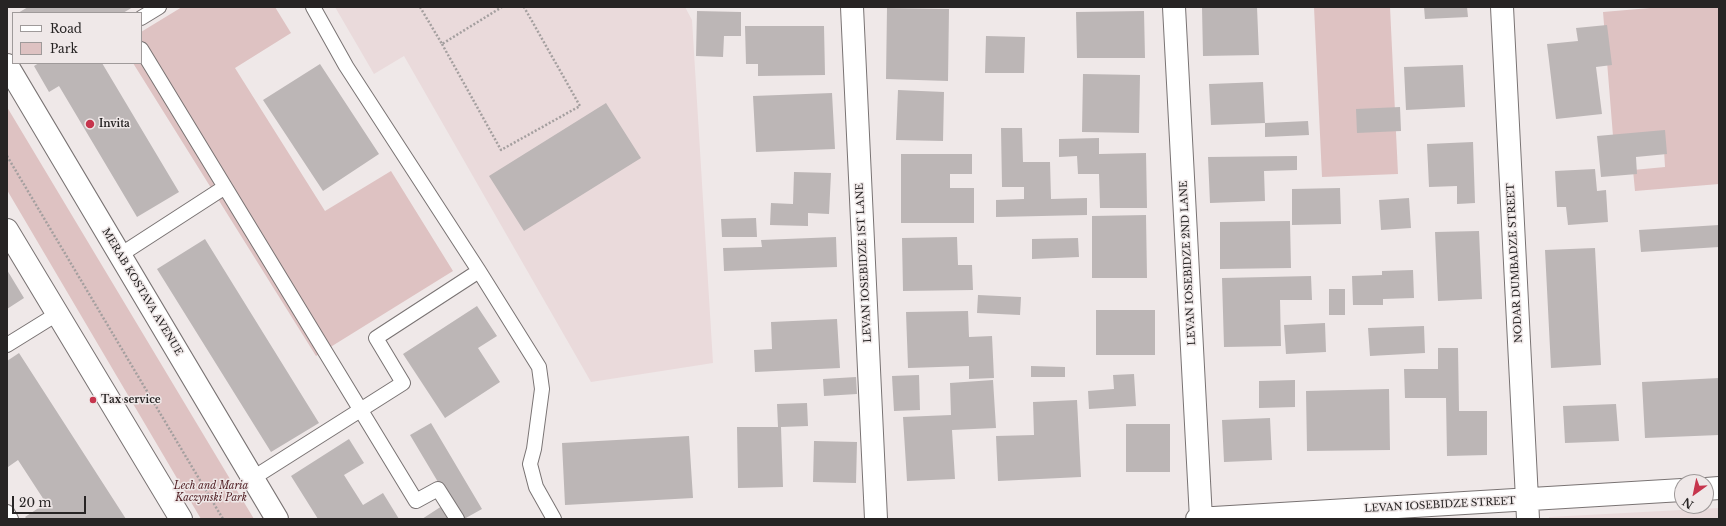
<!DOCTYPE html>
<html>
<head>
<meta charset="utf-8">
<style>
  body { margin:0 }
  #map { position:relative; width:1726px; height:526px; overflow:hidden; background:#efe8e8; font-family:"Libre Baskerville",serif }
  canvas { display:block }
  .frame { position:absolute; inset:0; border:8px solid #272424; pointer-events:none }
  .legend { position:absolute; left:12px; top:12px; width:130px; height:52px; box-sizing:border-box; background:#efe8e8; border:1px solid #9f9a9a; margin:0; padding:5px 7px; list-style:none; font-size:12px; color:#272424 }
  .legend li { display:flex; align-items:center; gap:8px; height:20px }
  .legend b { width:20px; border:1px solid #9f9a9a }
  .north { position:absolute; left:1674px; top:474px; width:40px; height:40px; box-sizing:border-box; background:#efe8e8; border:1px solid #9f9a9a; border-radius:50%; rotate:213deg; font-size:11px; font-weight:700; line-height:16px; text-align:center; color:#272424 }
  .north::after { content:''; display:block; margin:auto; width:14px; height:18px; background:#c6354d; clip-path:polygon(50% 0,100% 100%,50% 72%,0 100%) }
  .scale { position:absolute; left:12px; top:496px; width:74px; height:18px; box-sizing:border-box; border:2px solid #272424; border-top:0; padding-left:5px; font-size:12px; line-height:14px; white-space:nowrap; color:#272424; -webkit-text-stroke:3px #efe8e8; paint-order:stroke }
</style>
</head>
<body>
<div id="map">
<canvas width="1726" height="526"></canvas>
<div class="frame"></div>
<ul class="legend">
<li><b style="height:5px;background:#fff"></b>Road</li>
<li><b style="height:11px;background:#dec2c2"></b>Park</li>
</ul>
<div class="north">N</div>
<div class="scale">20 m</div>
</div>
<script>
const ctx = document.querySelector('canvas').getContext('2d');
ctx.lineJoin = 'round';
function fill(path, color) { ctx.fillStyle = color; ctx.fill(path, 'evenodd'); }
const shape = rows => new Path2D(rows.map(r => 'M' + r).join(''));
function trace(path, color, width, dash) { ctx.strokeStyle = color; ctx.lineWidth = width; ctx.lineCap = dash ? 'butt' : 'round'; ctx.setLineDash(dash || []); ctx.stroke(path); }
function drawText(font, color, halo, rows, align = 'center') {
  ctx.font = font + ' "Libre Baskerville",serif'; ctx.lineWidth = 3; ctx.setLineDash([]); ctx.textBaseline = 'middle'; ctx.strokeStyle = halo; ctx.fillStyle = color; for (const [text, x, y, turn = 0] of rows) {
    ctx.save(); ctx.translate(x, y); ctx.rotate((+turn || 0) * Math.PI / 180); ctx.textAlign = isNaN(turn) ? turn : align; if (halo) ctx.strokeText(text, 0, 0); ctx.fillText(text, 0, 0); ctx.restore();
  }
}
const built = shape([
  [335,7,685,7,692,20,713,363,591,382,404,56,374,74],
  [1719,508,1719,519,1549,519,1549,517]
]);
const green = shape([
  [182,7,275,7,291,33,235,68,325,211,391,171,453,271,316,356,133,63,141,63,141,32],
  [1314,7,1390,7,1398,174,1322,177],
  [1662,7,1719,7,1719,184,1635,191,1633,170,1665,167,1663,133,1613,136,1603,12],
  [7,107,254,519,201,519,7,190]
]);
const building = shape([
  [28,7,133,7,123,13,18,13],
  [1202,7,1257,7,1259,55,1203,56],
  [1424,7,1467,7,1468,17,1425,19],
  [887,8,949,9,948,81,886,79],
  [697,11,741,12,741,36,724,36,723,57,696,56],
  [1144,11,1145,58,1077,58,1076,12],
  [1607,25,1612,65,1596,67,1602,114,1556,119,1547,44,1578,41,1576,28],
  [745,26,824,26,825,75,758,76,758,64,746,64],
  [986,36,1025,37,1024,73,985,73],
  [39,63,102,63,179,192,137,217,59,86,49,92,34,66],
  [320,64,379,154,323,191,263,100],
  [1463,65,1465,107,1406,110,1404,67],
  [1083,74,1140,75,1139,133,1082,132],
  [1263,82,1265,123,1308,121,1309,135,1265,137,1265,123,1211,125,1209,84],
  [898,90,944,92,943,141,896,140],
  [832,93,835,149,756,152,753,96],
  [606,103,641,158,524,231,489,176],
  [1400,107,1401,131,1357,133,1356,109],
  [1001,128,1022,128,1023,162,1050,162,1051,199,1087,198,1087,215,996,217,996,200,1024,199,1024,187,1002,187],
  [1665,130,1667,154,1636,157,1637,174,1601,177,1597,136],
  [1099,138,1099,154,1146,153,1147,208,1100,208,1099,174,1078,174,1077,156,1059,157,1059,139],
  [1473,142,1475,203,1457,204,1457,186,1429,187,1427,144],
  [901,154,972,154,972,174,950,174,950,188,974,188,974,223,901,223],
  [1297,156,1297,170,1264,171,1265,201,1210,203,1208,157],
  [1595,169,1597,191,1606,190,1608,222,1568,225,1566,207,1557,207,1555,171],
  [794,172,831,173,829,214,808,213,808,226,770,225,771,203,793,204],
  [1340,188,1341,224,1292,225,1292,189],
  [1409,198,1411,228,1381,230,1379,200],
  [1146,215,1147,278,1092,278,1092,216],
  [756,218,757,237,722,237,721,219],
  [1290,221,1291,268,1220,269,1220,222],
  [1719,225,1719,247,1641,252,1639,230],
  [1479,231,1482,299,1438,301,1435,232],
  [836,237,837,267,724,271,723,248,762,247,761,240],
  [957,237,958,265,972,265,973,290,903,291,902,238],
  [1078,238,1079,257,1032,259,1032,239],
  [205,239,319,423,271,452,157,269],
  [1595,248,1601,365,1551,368,1545,250],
  [7,270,24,298,7,309],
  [1413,270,1414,298,1383,299,1383,305,1353,305,1352,276,1382,275,1382,271],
  [1311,276,1312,300,1280,300,1281,346,1224,347,1222,278],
  [1329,289,1345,289,1345,315,1329,315],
  [978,295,1021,297,1020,315,977,313],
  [477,306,497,336,478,348,500,382,445,418,403,354],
  [1096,310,1155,310,1155,355,1096,355],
  [968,311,969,337,992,336,994,378,969,379,969,366,908,368,906,312],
  [837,319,840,368,755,372,754,350,772,349,771,322],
  [1325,323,1326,352,1286,354,1284,325],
  [1424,326,1425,353,1370,356,1368,328],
  [1438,348,1458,348,1459,411,1487,411,1487,455,1447,456,1446,398,1405,398,1404,369,1438,369],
  [19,353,126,519,27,519,25,517,46,503,18,460,8,467,7,466,7,361],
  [1031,366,1065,367,1065,377,1031,377],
  [1134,374,1136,406,1089,409,1088,391,1114,389,1113,375],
  [919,375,920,410,894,411,892,376],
  [856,377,857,394,824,396,823,379],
  [1719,378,1719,435,1645,438,1642,382],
  [993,380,996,428,952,430,955,479,907,481,903,417,951,415,950,383],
  [1295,380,1295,407,1259,408,1259,381],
  [1389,389,1390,450,1307,451,1306,391],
  [1077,400,1081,477,998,481,996,436,1034,435,1033,402],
  [807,403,808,426,781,427,783,487,738,488,737,427,778,427,777,404],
  [1616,404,1619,441,1565,443,1563,406],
  [1270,418,1272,460,1224,462,1222,420],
  [431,423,482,509,464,519,460,519,410,435],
  [1126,424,1170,424,1170,472,1126,472],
  [689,436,693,498,565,505,562,443],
  [349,439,364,463,344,475,363,505,383,493,399,519,318,519,291,476],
  [814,441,857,442,856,483,813,482],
  [442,506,451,519,422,519]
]);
const path = shape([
  [420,7,442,44,502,7],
  [442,44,501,150,580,106,524,7],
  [7,156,223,519]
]);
const service = shape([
  [313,7,346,66,479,271,539,367,542,389,534,449,530,464,536,487,554,519],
  [141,18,159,7],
  [141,49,416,501,438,489,457,519],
  [120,255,225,187],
  [7,345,57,314],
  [253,478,403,383,376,338,479,271],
  [7,512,11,519]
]);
const minor = shape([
  [852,7,876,519],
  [1174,7,1201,519],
  [1502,7,1528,519],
  [1706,489,1719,488],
  [1197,519,1682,490]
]);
const tertiary = shape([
  [7,65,277,519],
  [7,230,181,519]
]);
const markers = [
  [90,124,5,"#c6354d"],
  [93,400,4,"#c6354d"]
];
const poiNames = [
  ["Invita",99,124],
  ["Tax service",101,400]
];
const streetNames = [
  ["LEVAN IOSEBIDZE 1ST LANE",864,263,-93],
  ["LEVAN IOSEBIDZE 2ND LANE",1188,263,-93],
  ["NODAR DUMBADZE STREET",1515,263,-93],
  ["MERAB KOSTAVA AVENUE",142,292,59],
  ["LEVAN IOSEBIDZE STREET",1440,505,-3]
];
const parkNames = [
  ["Lech and Maria",211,486],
  ["Kaczynski Park",211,498]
];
fill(built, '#eadadb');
fill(green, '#dec2c2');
fill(building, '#bcb6b6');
trace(service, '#797373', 16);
trace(minor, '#797373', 24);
trace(tertiary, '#797373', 24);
trace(path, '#a49f9f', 2.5, [2, 2]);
trace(service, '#fff', 14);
trace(minor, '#fff', 22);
trace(tertiary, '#fff', 22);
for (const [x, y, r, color] of markers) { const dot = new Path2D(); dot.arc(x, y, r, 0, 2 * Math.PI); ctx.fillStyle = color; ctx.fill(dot); trace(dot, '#efe8e8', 1.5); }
drawText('bold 10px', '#272424', '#efe8e8', poiNames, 'left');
drawText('10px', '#272424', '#efe8e8', streetNames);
drawText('italic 10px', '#501e23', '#efe8e8', parkNames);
</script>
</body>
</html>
